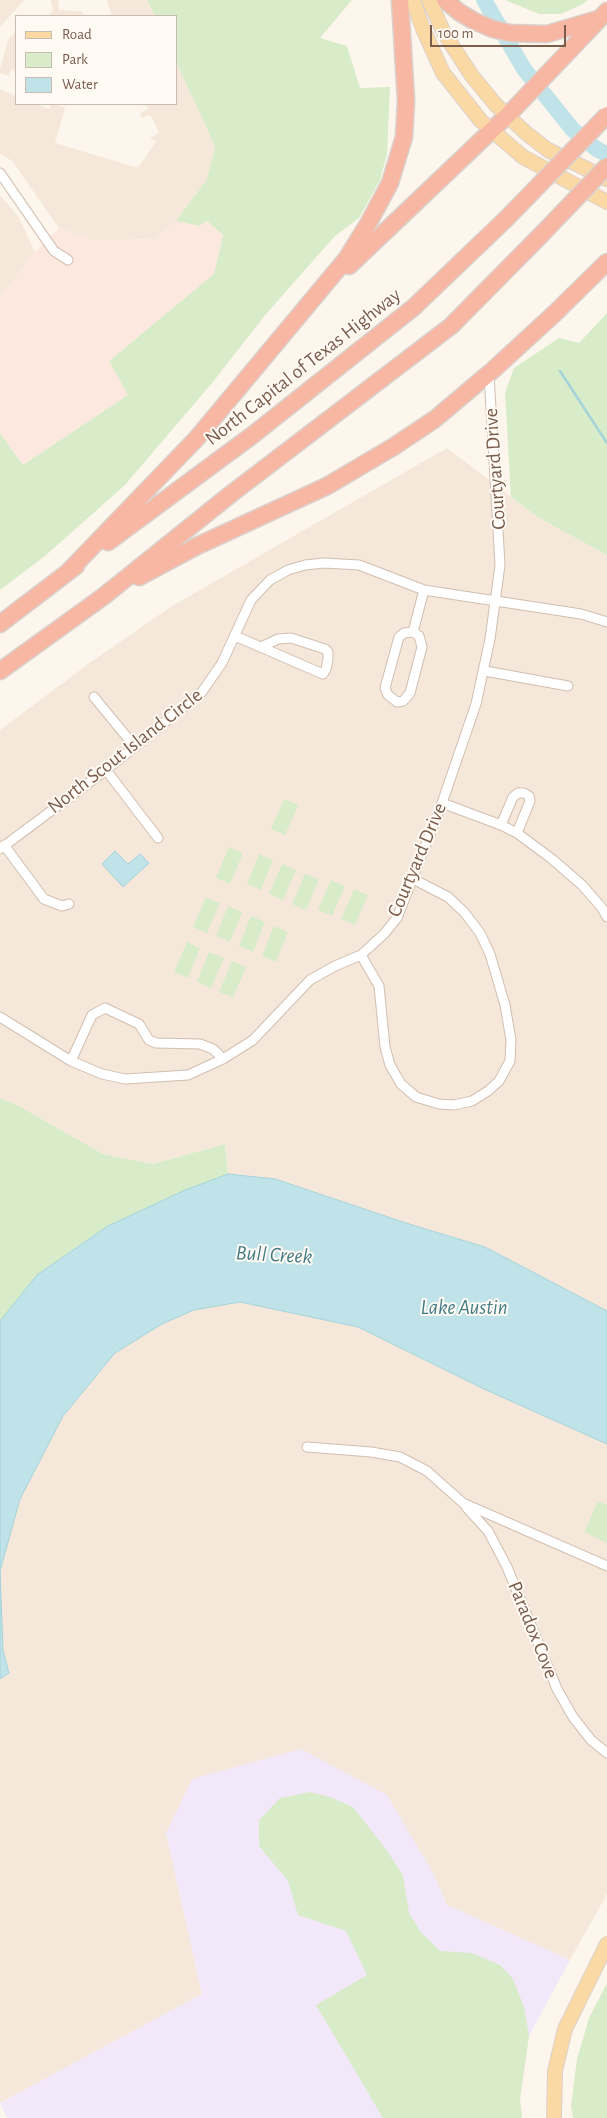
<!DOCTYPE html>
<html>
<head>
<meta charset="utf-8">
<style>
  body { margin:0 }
  #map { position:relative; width:607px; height:2118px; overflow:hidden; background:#fdf6ec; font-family:"Alegreya Sans",sans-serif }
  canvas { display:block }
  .legend { position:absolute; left:15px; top:15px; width:162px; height:90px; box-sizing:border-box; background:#fffaf3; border:1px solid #cabbb1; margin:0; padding:6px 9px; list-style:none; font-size:15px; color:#7a5c4d }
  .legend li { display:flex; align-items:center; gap:10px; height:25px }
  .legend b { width:25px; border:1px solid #cabbb1 }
  .scale { position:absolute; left:430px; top:25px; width:136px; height:22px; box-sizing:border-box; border:2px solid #7a5c4d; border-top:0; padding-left:6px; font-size:15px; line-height:18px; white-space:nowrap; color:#7a5c4d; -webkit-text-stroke:4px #fffaf3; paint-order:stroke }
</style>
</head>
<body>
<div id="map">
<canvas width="607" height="2118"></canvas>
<ul class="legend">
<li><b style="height:6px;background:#fbd9a5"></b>Road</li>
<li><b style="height:14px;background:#d8ecc9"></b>Park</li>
<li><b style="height:14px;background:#bfe3e8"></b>Water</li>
</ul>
<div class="scale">100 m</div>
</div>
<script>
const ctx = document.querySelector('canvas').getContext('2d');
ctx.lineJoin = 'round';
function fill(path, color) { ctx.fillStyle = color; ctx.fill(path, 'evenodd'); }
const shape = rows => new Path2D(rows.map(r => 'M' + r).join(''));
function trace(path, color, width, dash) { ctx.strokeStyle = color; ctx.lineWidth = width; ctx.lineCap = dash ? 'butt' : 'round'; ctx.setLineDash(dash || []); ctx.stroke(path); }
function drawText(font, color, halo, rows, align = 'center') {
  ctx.font = font + ' "Alegreya Sans",sans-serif'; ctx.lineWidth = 4; ctx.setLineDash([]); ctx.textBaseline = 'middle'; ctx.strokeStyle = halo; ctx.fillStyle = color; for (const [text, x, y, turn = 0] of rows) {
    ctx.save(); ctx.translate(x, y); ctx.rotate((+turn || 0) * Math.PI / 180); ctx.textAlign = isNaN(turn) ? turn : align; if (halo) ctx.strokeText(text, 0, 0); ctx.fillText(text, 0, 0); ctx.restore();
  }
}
const residential = shape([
  [0,0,24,0,0,27],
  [51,0,58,0,59,10,81,11,84,16,47,16,53,11],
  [107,0,147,0,155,16,112,16],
  [16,31,16,71,11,69,9,76,0,73,0,69,8,40],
  [176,62,215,146,207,179,176,221,156,239,94,241,59,228,12,161,0,154,0,89,16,96,16,104,36,104,49,109,51,104,56,104,65,108,55,143,135,167,139,166,156,142,150,138,159,133,150,114,142,118,140,113,148,109,145,104,176,104],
  [0,195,18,216,35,252,0,298],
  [447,448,539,518,607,555,607,1311,485,1247,409,1224,275,1179,228,1174,225,1144,153,1164,103,1154,17,1105,0,1098,0,730,91,662,172,606],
  [240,1302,358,1327,484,1389,607,1444,607,1894,570,1960,447,1905,432,1871,166,1833,202,1994,0,2103,0,1679,9,1672,3,1650,0,1571,20,1499,63,1416,115,1353,162,1324,194,1310]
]);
const commercial = shape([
  [176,221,199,226,207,221,223,235,214,275,109,361,128,395,23,465,0,433,0,298,35,252,59,228,94,241,156,239]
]);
const education = shape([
  [301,1749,387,1795,432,1871,447,1905,570,1960,529,2036,520,2099,522,2118,7,2118,0,2103,202,1994,166,1833,192,1779]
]);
const green = shape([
  [147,0,352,0,320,38,347,46,360,88,390,87,387,154,380,180,359,218,335,236,266,314,212,383,125,485,45,556,0,590,0,433,23,465,128,395,109,361,214,274,223,235,207,221,199,226,176,221,207,179,215,146,176,62,176,16,155,16],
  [505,0,588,0,583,4,561,14,539,14],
  [607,313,607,555,539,518,511,497,505,393,514,368,559,338,579,343],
  [284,799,298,805,285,835,271,829],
  [229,847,243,853,230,884,216,878],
  [259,854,273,860,261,890,247,884],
  [282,864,296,870,283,900,269,894],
  [305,874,319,879,306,910,292,904],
  [331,880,345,886,332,916,318,910],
  [354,889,368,895,355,925,341,919],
  [206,897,220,903,207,933,193,927],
  [228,906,242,912,230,942,216,936],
  [251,916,265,922,253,952,239,946],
  [274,926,288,932,276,962,262,956],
  [187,942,200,948,188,978,174,972],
  [209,952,224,958,211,988,197,982],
  [232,961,246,967,233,997,219,992],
  [0,1098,17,1105,103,1154,153,1164,225,1144,228,1174,183,1191,108,1226,37,1275,0,1321],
  [598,1501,607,1505,607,1543,584,1532],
  [310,1792,330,1797,353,1807,385,1848,403,1875,409,1913,421,1932,440,1951,472,1953,500,1965,513,1979,524,2007,529,2036,520,2099,522,2118,383,2118,316,2005,367,1975,346,1931,298,1915,288,1881,259,1846,259,1820,280,1798],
  [607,1983,607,2118,573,2118,571,2106,577,2059,589,2018]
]);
const water = shape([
  [115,851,128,864,140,854,149,863,123,887,102,864,115,851],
  [228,1174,275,1179,409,1224,485,1247,607,1311,607,1444,484,1389,358,1327,240,1302,194,1310,162,1324,115,1353,63,1416,20,1499,0,1571,0,1321,37,1275,108,1226,183,1191,228,1174],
  [0,1571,3,1650,9,1673,0,1679,0,1571]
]);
const stream = shape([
  [560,371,607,443]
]);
const river = shape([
  [484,0,524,69,573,130,598,150,607,154]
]);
const street = shape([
  [0,173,54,251,68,260],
  [413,632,419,636,422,647,410,693,403,701,397,702,388,695,385,688,399,637,404,633,413,632],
  [413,632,424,590],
  [235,636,323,674,326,669,328,659,328,652,325,649,291,638,278,639,261,647],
  [485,671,568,686],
  [94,697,135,747],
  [106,770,158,838],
  [442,803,501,825,517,833,552,859,582,885,602,908,607,917],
  [501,825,513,797,518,793,524,793,529,796,530,801,517,833],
  [4,845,44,899,62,906,69,904],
  [0,849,106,770,202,692,222,663,251,600,270,580,288,570,305,565,324,563,359,565,424,590,581,614,607,622],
  [361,955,379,986,385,1047,390,1065,401,1084,416,1097,439,1104,454,1105,472,1101,488,1091,499,1081,510,1061,511,1040,505,1005,490,954,480,933,464,912,448,897,413,879],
  [0,1017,71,1061,102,1074,125,1079,188,1075,223,1059,253,1040,310,980,335,966,361,955,384,934,397,918,442,803,476,704,490,639,500,565,489,374],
  [71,1061,92,1015,105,1008,139,1024,149,1040,156,1043,200,1044,213,1049,223,1059],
  [307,1447,371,1452,400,1457,427,1471,463,1503,607,1566],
  [466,1507,488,1531,507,1567,557,1689,573,1717,591,1740,607,1753]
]);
const primary = shape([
  [413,0,423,29,443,73,481,121,523,157,607,202],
  [429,0,444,33,472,76,496,105,526,133,548,150,607,179],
  [554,2118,555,2071,565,2029,607,1944]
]);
const highway = shape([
  [445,0,459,12,474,21,493,29,510,33,547,34,598,19],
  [349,266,512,111,607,11],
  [108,542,254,434,414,307,507,218],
  [68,572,197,438,347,258,368,224,390,183,404,137,406,101,400,0],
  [139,577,197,546,327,486,393,447,435,419,493,370,554,314,607,262],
  [0,624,76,566],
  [0,671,104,596,231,494,451,326,541,235]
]);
const highwayBridge = shape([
  [507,218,607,115],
  [541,235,607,166]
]);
const streetNames = [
  ["North Capital of Texas Highway",303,367,-38],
  ["Courtyard Drive",495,469,-94],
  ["North Scout Island Circle",125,751,-38],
  ["Courtyard Drive",417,860,-67],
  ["Paradox Cove",533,1630,68]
];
const waterNames = [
  ["Bull Creek",274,1255,3],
  ["Lake Austin",464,1308]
];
fill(residential, '#f5e8da');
fill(commercial, '#fde8e0');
fill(education, '#f3e8fa');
fill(green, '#d8ecc9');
fill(water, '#bfe3e8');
trace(water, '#a5d3da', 1);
trace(stream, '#a5d3da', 2.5);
trace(river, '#bfe3e8', 16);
trace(street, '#d1beb0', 11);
trace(primary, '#dad1cd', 16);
trace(highway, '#dad1cd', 19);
trace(street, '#fff', 9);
trace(primary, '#fbd9a5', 14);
trace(highway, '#f7b7a3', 16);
trace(highwayBridge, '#dad1cd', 19, []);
trace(highwayBridge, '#f7b7a3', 16);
drawText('20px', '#7a5c4d', '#fffaf3', streetNames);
drawText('italic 21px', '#437c86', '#fffaf3', waterNames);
</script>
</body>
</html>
